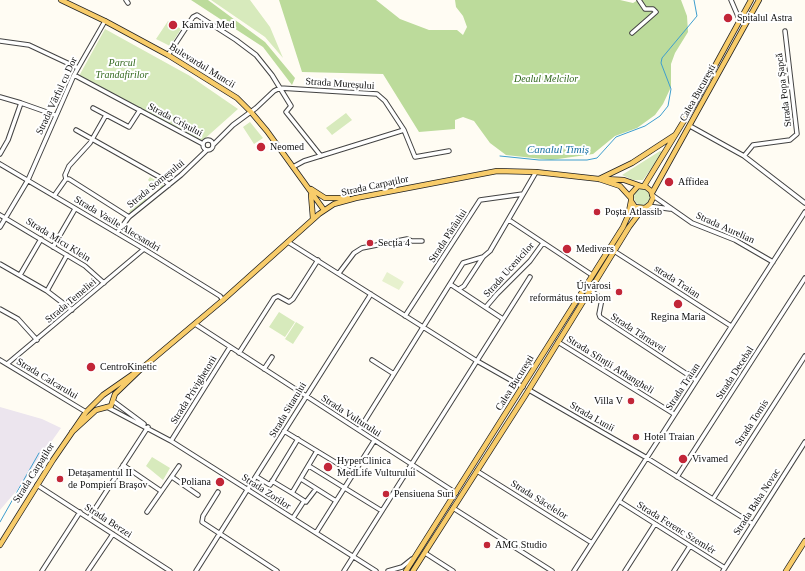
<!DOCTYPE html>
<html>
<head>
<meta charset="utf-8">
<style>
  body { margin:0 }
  canvas { display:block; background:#fffcf3 }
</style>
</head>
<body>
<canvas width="805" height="571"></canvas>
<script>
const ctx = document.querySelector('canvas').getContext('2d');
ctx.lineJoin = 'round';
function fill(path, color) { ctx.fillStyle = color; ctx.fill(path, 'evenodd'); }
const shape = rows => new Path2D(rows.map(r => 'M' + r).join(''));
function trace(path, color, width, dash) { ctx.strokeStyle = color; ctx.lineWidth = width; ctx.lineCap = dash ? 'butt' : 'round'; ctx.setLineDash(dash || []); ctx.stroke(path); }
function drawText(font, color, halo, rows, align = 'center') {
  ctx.font = font + ' "Times New Roman",serif'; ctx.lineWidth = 4; ctx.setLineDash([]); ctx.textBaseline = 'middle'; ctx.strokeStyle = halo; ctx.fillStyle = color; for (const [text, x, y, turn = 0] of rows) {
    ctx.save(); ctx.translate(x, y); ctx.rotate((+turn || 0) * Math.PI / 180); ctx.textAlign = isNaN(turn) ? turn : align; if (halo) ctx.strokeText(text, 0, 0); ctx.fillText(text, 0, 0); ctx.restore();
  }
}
const industrial = shape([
  [0,407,42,419,61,428,18,489,0,510]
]);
const green = shape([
  [211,0,250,0,270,27,283,58,265,37],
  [168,21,181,29,170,46,156,39],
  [105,29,190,76,238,109,201,142,79,76],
  [346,113,352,120,332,135,326,128],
  [250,122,263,138,254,144,243,127],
  [660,151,663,152,643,180,633,180,622,175],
  [150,177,160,183,162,180,163,187,161,188,159,186,145,197,147,200,131,213,129,212,133,206,135,207,150,182,148,180],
  '634 197a8 8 0 1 1 16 0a8 8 0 1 1-16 0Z',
  [279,312,295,322,285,337,269,327],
  [296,322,304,327,293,344,285,339],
  [152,457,170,468,163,480,146,466]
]);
const forest = shape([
  [191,0,208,0,265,42,295,78,292,85,263,47],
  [279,0,376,0,400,19,429,30,457,30,463,35,467,27,463,16,456,7,455,0,620,0,633,3,638,0,681,0,687,16,688,32,675,53,671,64,671,87,663,104,655,115,637,128,615,136,593,154,551,160,506,155,490,143,474,121,463,117,455,120,455,129,419,132,383,74,302,72]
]);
const pitch = shape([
  [387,272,404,282,399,290,382,281]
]);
const stream = shape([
  [500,156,539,160,587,160,597,158,616,137,645,126,660,116,668,106,671,89,661,63,662,58,697,16,694,0],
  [0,522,39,453]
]);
const minor = shape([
  [126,0,128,3],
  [731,0,740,21],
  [632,33,656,12,653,9,645,9,639,0],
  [0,41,29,45,78,68],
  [168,55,193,17,197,15,236,40,256,55,272,75,291,106,286,112,321,156],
  [74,75,203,144],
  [0,97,21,103,55,115],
  [93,108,129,127,140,110],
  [690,126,744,156,805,203],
  [76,130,163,179,169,185],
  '203 145a5 5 0 1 1 10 0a5 5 0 1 1-10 0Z',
  [213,145,233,125,256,108,274,91,280,88,377,94,385,101,404,130,415,157,449,151],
  [0,154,8,140,21,103],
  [744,156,753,145,790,140,797,134,785,31],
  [0,164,144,249,220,296,223,300],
  [293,167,304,161,404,130],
  [66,179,65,175,69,166,90,143,106,115],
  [652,195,692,223,735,240,773,262],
  [54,196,66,179,69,179,129,217],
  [648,206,670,209],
  [0,215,85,266,104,283],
  [509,220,592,275],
  [0,227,28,180,74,75,105,21],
  [117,233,129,217,181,175,207,150],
  [288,242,477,361,523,387],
  [53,247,75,209],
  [614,251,731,326],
  [0,264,47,291,72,310],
  [339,273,354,253,362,248,407,239,412,241,422,241],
  [20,275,41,239],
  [450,284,503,319],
  [459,289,464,286,483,257,490,251,536,172],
  [590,290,602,299,599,314,600,317,696,380],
  [47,291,67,255],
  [486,307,497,294,530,261,543,243],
  [0,309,18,319,37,340],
  [405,316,480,200,523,194],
  [195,324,456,493],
  [558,342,674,414],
  [239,353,274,298,278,296,289,302,293,299,318,260],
  [0,360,86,412],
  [372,360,394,374],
  [7,364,144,249],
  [264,369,272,357],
  [529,390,647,458,753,524],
  [113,401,144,424],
  [107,407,171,441,376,571],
  [359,430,463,263,483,257],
  [284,431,353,473],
  [171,441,230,347],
  [123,465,161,491],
  [309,466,382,511],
  [477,471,592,543],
  [172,477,198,495],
  [257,477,270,485,298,439],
  [677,477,805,278],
  [301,479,336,501],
  [272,481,292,493],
  [37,485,170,571],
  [316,489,306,502,292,493,317,451],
  [218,492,203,516,202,522,277,571],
  [713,499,805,356],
  [619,501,725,568],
  [453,508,552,571],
  [147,512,179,466],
  [89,518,148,427],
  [293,518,304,501],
  [316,533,374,441],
  [425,553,453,571],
  [42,571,80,512],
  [88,571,113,534],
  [196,571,371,294],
  [344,571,530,277],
  [388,571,402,567,412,559],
  [574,571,805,212],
  [625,571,655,524],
  [674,571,690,546],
  [723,571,805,442]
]);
const major = shape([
  [61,0,105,21,168,55,237,98,251,112,267,131,324,210],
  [599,179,632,163,675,135],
  [605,179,624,180,641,186],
  [644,186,693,106,751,0],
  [311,189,325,198,348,198],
  [652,193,759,0],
  [311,195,313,219],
  [72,432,96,410,111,406,115,394,141,369,223,300,319,214,334,204,356,198,497,171,536,172,599,179,620,186,630,197],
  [0,545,53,460,86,412,103,395,136,372],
  [406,571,623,227,628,216,631,201],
  [413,571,525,396,629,227,641,211,650,204,653,198,651,191,646,187,638,186,631,194,631,201,635,207,645,208],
  [786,571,805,541]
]);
const markers = [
  [728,18,5,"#c22638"],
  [173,25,5,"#c22638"],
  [261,147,5,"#c22638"],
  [669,182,5,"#c22638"],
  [597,212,4,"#c22638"],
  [370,243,4,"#c22638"],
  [567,249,5,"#c22638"],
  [619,292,4,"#c22638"],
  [678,304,5,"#c22638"],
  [91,367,5,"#c22638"],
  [631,401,4,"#c22638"],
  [636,437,4,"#c22638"],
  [683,459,5,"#c22638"],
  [328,467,5,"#c22638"],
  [60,479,4,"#c22638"],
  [220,482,5,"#c22638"],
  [386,494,4,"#c22638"],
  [487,545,4,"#c22638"]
];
const poiNames = [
  ["Spitalul Astra",737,18],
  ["Kamiva Med",182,25],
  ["Neomed",270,147],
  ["Affidea",678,182],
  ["Poșta Atlassib",605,212],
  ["Secția 4",378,243],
  ["Medivers",576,249],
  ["Újvárosi",611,286,"right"],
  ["református templom",611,298,"right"],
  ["Regina Maria",678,317,"center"],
  ["CentroKinetic",100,367],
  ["Villa V",623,401,"right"],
  ["Hotel Traian",644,437],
  ["Vivamed",692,459],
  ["HyperClinica",337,461],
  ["MedLife Vulturului",337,473],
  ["Detașamentul II",68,473],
  ["de Pompieri Brașov",68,485],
  ["Poliana",211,482,"right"],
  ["Pensiuena Suri",394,494],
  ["AMG Studio",495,545]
];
const parkNames = [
  ["Parcul",122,63],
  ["Trandafirilor",122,75],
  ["Dealul Melcilor",546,79]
];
const streetNames = [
  ["Bulevardul Muncii",202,66,32],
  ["Strada Mureșului",340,84,4],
  ["Strada Popa Șapcă",784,90,-97],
  ["Calea București",698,93,-61],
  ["Strada Vârful cu Dor",57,96,-65],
  ["Strada Crișului",175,120,28],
  ["Strada Someșului",156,184,-39],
  ["Strada Carpaților",375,186,-12],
  ["Strada Vasile Alecsandri",117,224,31],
  ["Strada Aurelian",725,228,24],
  ["Strada Pârâului",448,236,-57],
  ["Strada Micu Klein",58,240,32],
  ["Strada Ucenicilor",509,270,-48],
  ["strada Traian",677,282,33],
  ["Strada Temeliei",71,301,-40],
  ["Strada Târnavei",638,333,33],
  ["Strada Sfinții Arhangheli",610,365,32],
  ["Strada Decebal",735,373,-57],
  ["Strada Calcarului",47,379,31],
  ["Calea București",515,383,-58],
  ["Strada Traian",683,387,-57],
  ["Strada Privighetorii",194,390,-58],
  ["Strada Sitarului",288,410,-59],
  ["Strada Vulturului",351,416,33],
  ["Strada Lunii",592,417,30],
  ["Strada Tomis",752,423,-57],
  ["Strada Carpaților",34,473,-58],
  ["Strada Zorilor",266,492,33],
  ["Strada Săcelelor",539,500,32],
  ["Strada Baba Novac",757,502,-57],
  ["Strada Berzei",108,521,33],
  ["Strada Ferenc Szemlér",676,528,32]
];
const waterNames = [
  ["Canalul Timiș",558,150]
];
fill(industrial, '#ece5ee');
fill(green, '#d7eabc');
fill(forest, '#bcdb9b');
fill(pitch, '#e7f1ce');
trace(stream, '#3e9ece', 1);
trace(minor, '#434343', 5.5);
trace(major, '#212121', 6);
trace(minor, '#fff', 3.5);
trace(major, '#f8cc6a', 4.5);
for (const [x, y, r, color] of markers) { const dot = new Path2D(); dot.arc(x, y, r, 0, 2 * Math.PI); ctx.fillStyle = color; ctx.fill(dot); trace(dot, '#fff', 1.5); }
drawText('10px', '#101010', '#fff', poiNames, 'left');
drawText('italic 10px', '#33691f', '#fff', parkNames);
drawText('10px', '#101010', '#fff', streetNames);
drawText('italic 11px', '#1770a3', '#fff', waterNames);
</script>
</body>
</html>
